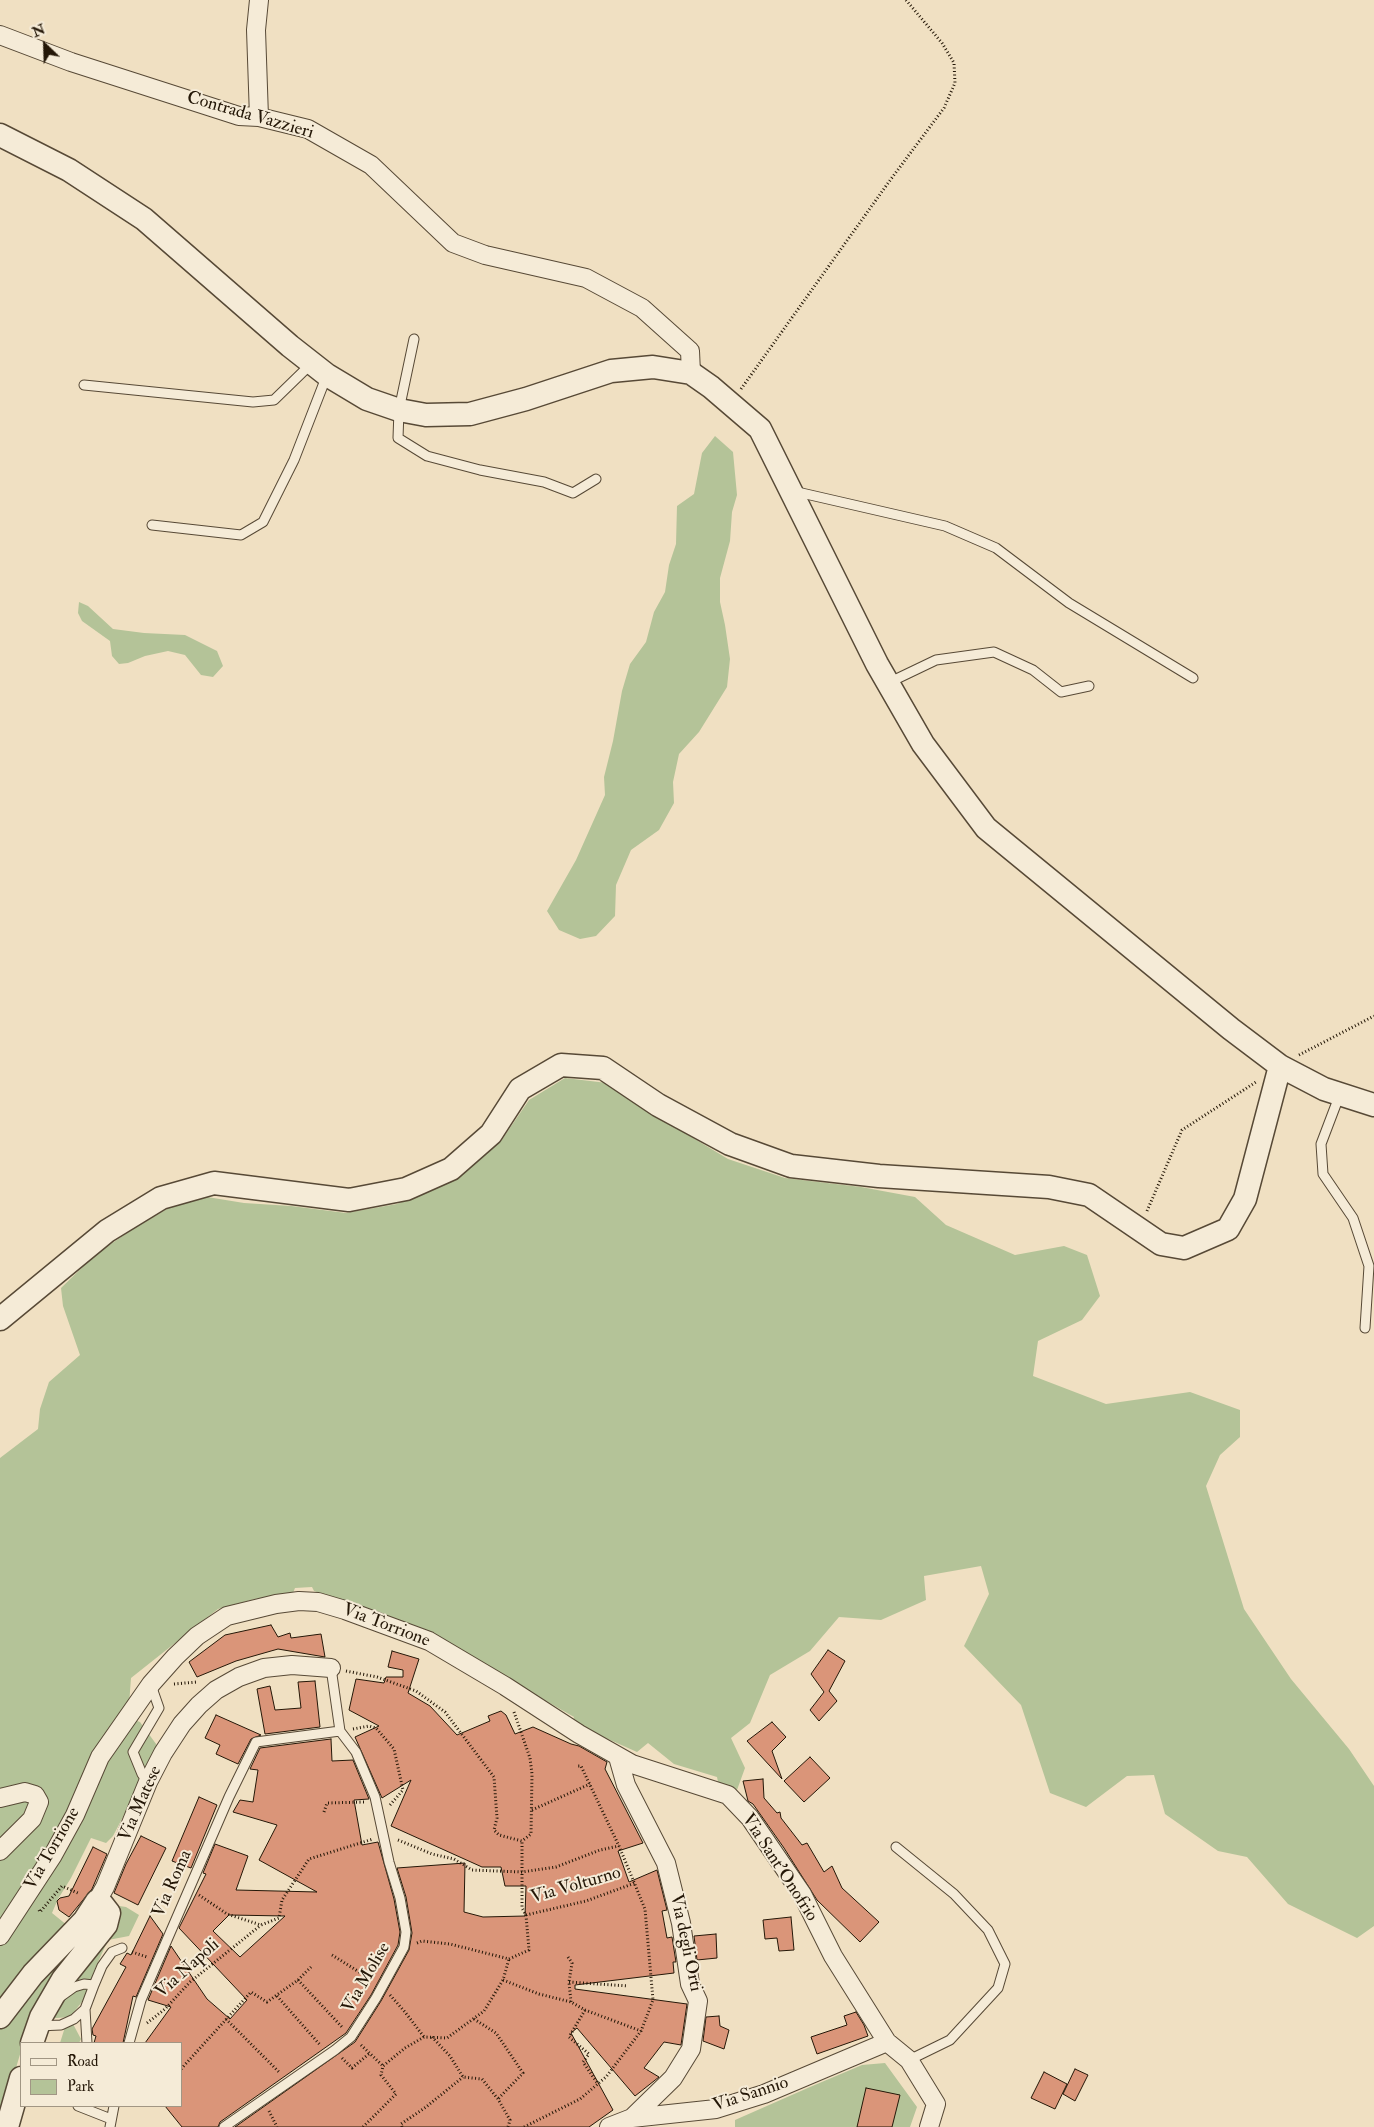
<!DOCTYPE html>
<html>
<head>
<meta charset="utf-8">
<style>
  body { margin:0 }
  #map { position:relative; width:1374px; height:2127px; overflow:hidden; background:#f0e0c2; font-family:"IM FELL Double Pica",serif }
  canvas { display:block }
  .legend { position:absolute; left:20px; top:2042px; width:162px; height:65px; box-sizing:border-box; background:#f5ebd7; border:1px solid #a19684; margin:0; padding:6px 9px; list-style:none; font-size:15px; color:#241707 }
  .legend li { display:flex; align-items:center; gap:10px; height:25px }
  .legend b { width:25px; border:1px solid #a19684 }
  .north { position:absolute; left:20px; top:20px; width:50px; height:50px; -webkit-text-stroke:4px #f5ebd7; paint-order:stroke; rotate:336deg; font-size:14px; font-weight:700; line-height:20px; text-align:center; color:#241707 }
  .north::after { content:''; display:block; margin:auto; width:18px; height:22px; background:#241707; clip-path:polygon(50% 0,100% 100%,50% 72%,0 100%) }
</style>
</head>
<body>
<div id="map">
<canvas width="1374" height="2127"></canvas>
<ul class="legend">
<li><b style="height:6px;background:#f5ebd7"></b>Road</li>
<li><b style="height:14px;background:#b4c398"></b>Park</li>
</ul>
<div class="north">N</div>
</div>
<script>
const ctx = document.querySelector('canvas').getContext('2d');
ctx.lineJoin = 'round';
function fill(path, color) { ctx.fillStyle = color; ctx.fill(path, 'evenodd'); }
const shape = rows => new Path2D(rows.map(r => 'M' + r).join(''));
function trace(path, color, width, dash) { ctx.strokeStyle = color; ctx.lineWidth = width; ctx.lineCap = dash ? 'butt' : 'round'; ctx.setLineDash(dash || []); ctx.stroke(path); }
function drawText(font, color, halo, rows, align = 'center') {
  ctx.font = font + ' "IM FELL Double Pica",serif'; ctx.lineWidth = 4; ctx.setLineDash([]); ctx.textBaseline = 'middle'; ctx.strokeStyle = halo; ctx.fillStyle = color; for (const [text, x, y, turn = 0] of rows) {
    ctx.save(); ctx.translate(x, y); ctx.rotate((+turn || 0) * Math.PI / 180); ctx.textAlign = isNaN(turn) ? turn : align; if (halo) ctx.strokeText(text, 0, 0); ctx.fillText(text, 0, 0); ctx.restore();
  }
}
const green = shape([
  [715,436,733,452,737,495,732,512,730,541,720,578,720,602,725,625,730,659,727,687,699,732,679,754,673,782,674,803,659,830,631,850,616,885,615,916,596,936,580,939,559,930,547,911,576,860,605,795,604,777,613,741,622,691,630,664,646,642,654,612,665,592,669,565,676,544,677,506,694,494,702,453],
  [79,602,88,606,113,629,144,633,185,635,217,651,223,666,213,677,201,675,185,655,168,651,145,656,128,663,119,664,112,656,110,641,82,621,78,613],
  [565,1078,607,1083,660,1118,728,1159,785,1178,861,1187,915,1197,946,1225,1015,1255,1064,1246,1087,1255,1100,1296,1082,1320,1038,1341,1033,1376,1106,1404,1190,1392,1240,1410,1240,1437,1220,1455,1206,1486,1244,1609,1291,1679,1349,1749,1374,1786,1374,1926,1357,1938,1288,1904,1247,1857,1218,1851,1165,1814,1154,1775,1127,1776,1086,1807,1050,1793,1021,1705,964,1646,989,1594,981,1566,924,1576,926,1600,881,1620,839,1617,810,1651,770,1675,750,1723,731,1738,745,1768,737,1790,718,1782,717,1777,674,1764,648,1743,637,1752,572,1723,574,1717,462,1653,379,1614,314,1591,312,1587,295,1588,293,1593,255,1599,218,1609,131,1678,129,1705,124,1716,140,1722,159,1748,113,1836,106,1843,91,1838,71,1878,58,1899,52,1913,73,1930,113,1905,126,1907,139,1915,129,1936,108,1940,94,1971,85,1998,70,2017,30,2020,21,2043,21,2051,0,2122,0,1458,38,1429,40,1409,49,1382,80,1355,63,1306,61,1288,96,1254,133,1229,167,1209,201,1196,244,1203,291,1206,346,1213,397,1204,459,1178,501,1141,529,1100],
  [73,2024,81,2039,79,2043,60,2043,65,2027],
  [885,2063,917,2107,910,2127,735,2127,735,2120,810,2087,862,2065]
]);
const building = shape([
  [271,1625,278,1637,290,1633,291,1638,321,1634,325,1657,278,1649,236,1661,197,1677,189,1662,225,1635,271,1625],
  [828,1650,845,1661,829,1691,837,1701,819,1721,810,1710,824,1692,811,1674,828,1650],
  [392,1651,419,1659,408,1693,430,1706,457,1735,490,1721,488,1716,501,1711,506,1715,515,1734,533,1727,571,1744,579,1746,607,1762,605,1769,643,1843,618,1851,629,1882,657,1870,667,1910,662,1911,667,1938,672,1937,676,1962,673,1962,674,1973,575,1985,575,1989,687,2004,681,2045,664,2042,644,2068,659,2077,635,2096,577,2028,571,2033,613,2110,589,2127,235,2127,355,2042,381,2001,409,1950,412,1933,406,1897,397,1868,465,1863,464,1912,483,1917,525,1916,526,1886,505,1886,501,1867,482,1867,391,1826,411,1780,382,1798,355,1737,379,1726,349,1710,356,1679,384,1683,386,1677,403,1677,403,1670,388,1667,392,1651],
  [315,1681,320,1727,265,1734,257,1689,270,1686,275,1710,301,1708,298,1682,315,1681],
  [216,1715,261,1735,251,1739,238,1764,216,1754,220,1745,205,1738,216,1715],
  [772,1722,786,1737,772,1751,782,1779,747,1741,772,1722],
  [331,1739,332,1761,353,1760,369,1799,354,1800,362,1845,378,1842,394,1899,400,1932,398,1945,371,1995,346,2033,220,2122,218,2127,182,2127,165,2106,181,2106,181,2043,145,2043,171,2007,148,2000,171,1946,207,1999,230,2019,247,2000,179,1928,206,1874,203,1873,215,1844,248,1856,236,1890,317,1892,259,1860,277,1825,233,1812,240,1800,253,1802,258,1770,250,1769,260,1748,331,1739],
  [229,1915,285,1916,240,1957,213,1931,229,1915],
  [810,1757,830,1778,804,1802,784,1781,810,1757],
  [763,1779,764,1798,777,1813,780,1812,781,1818,802,1845,807,1843,824,1872,832,1866,842,1888,879,1922,860,1942,817,1900,784,1848,753,1804,748,1801,743,1781,763,1779],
  [199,1797,217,1805,191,1868,172,1861,199,1797],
  [141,1836,166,1848,138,1905,114,1893,126,1864,141,1836],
  [93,1847,107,1854,92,1889,69,1917,59,1910,57,1901,60,1898,69,1896,93,1847],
  [150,1916,163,1934,136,1997,133,1996,123,2043,94,2043,96,2036,93,2035,92,2029,126,1967,120,1964,127,1953,131,1955,150,1916],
  [791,1917,794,1950,779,1951,777,1938,765,1939,763,1920,791,1917],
  [716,1934,717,1958,697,1960,694,1936,716,1934],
  [856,2012,864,2025,868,2036,817,2054,811,2037,847,2025,844,2016,856,2012],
  [719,2016,720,2026,729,2030,724,2049,703,2041,706,2017,719,2016],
  [1075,2069,1088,2075,1075,2101,1063,2094,1075,2069],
  [1044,2072,1067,2084,1055,2109,1031,2098,1044,2072],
  [866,2088,900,2095,892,2127,857,2127,866,2088]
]);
const path = shape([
  [741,389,891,179,944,108,955,83,954,63,942,43,906,0],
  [1299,1055,1374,1016],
  [1147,1211,1182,1130,1256,1082],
  [346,1671,377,1677,416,1691,445,1712,494,1777,497,1818,494,1830,499,1835,522,1841],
  [174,1684,197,1682],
  [514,1712,530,1758,532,1774,531,1834,522,1841],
  [353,1729,369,1726,376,1728,394,1749,403,1790,390,1805],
  [532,1810,590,1784],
  [324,1812,327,1803,365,1802],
  [398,1840,432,1854,454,1859,472,1870,522,1872,556,1867,600,1850,619,1846],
  [199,1895,227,1914,261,1925,279,1918,282,1900,309,1859,373,1839],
  [39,1910,40,1912,62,1886,80,1894],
  [526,1915,586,1901,635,1883],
  [417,1943,422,1941,450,1944,509,1959],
  [132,1952,147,1957],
  [332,1955,372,1980],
  [568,1957,572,1963,569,1982,571,2002],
  [509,1959,529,1950,526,1915,522,1908,522,1841],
  [298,1980,342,2027],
  [503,1980,539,1994,571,2002,585,2010,641,2031],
  [569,1982,628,1986],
  [390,1995,405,2012,424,2037],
  [277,1996,321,2046],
  [585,2010,569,2037,589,2054,583,2062,598,2084],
  [226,2019,280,2073],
  [474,2019,496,2033,523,2073,498,2099],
  [147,2023,165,2009,190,1982,261,1925],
  [432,2037,450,2056,463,2077,482,2079,498,2099,510,2120,508,2127],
  [361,2045,383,2066],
  [342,2058,352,2068,370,2053],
  [181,2069,251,1992,267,2002,298,1980,311,1967],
  [269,2111,277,2127],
  [363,2127,396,2094,381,2075,383,2066,405,2048,424,2037,447,2038,484,2011,503,1980,509,1959],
  [402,2127,401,2124,426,2107,463,2077],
  [524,2127,580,2099,606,2077,641,2031,653,2000,645,1909,619,1846,581,1766,578,1766]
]);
const service = shape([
  [414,339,399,410,398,438,427,456,480,470,544,482,573,493,596,479],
  [84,385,253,402,274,400,312,363],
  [793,491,945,526,996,548,1069,603,1193,678],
  [152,525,241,535,263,522,294,460,327,375],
  [888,683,936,660,994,652,1033,670,1061,692,1089,686],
  [1340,1094,1321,1144,1323,1174,1353,1218,1369,1266,1365,1328],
  [148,1782,142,1774,133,1752,159,1708,151,1685],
  [896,1847,954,1894,988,1930,1005,1964,998,1988,950,2040,909,2060],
  [60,1997,74,1987,84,1984,94,1985,102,1966,112,1952,122,1948],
  [38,2026,61,2025,74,2019,85,2009],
  [87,2043,85,2009,94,1985],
  [129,2043,141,2000,229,1797,256,1742,340,1731],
  [78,2106,111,2119],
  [110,2127,114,2106],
  [224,2127,335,2050,351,2037,376,1998,404,1947,406,1932,400,1898,389,1862,375,1797,356,1752,340,1731,331,1668]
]);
const minor = shape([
  [0,35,71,62,239,116,259,117,308,129,371,165,453,243,485,255,586,278,642,308,690,351,691,373],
  [259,117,256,30,259,0],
  [618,1757,626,1785,666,1863,681,1923,690,1984,698,2001,691,2049,673,2078,632,2118],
  [0,1798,25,1792,35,1795,39,1802,32,1819,0,1851],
  [97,1901,105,1887,148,1782,163,1753,182,1724,199,1705,216,1690,239,1677,264,1668,292,1665,331,1668],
  [0,1936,53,1855,75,1815,100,1757,151,1684,175,1657,197,1636,227,1616,276,1604,299,1601,318,1602,345,1610,429,1641,505,1686,579,1734,632,1764,728,1795,750,1818,802,1894,833,1956,887,2042,909,2060,936,2104,929,2127],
  [609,2127,632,2118,716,2109,764,2094,887,2042]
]);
const tertiary = shape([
  [0,135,69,170,144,219,290,346,327,375,367,399,399,410,426,415,470,414,526,399,611,371,653,367,691,373,711,387,760,429,877,664,923,744,986,828,1231,1029,1280,1066,1324,1089,1374,1105],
  [0,1319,107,1231,161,1198,214,1183,349,1200,406,1189,451,1169,491,1134,520,1089,561,1065,603,1068,658,1105,730,1144,791,1166,879,1176,1049,1187,1089,1195,1161,1244,1184,1248,1228,1229,1245,1199,1280,1066],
  [0,2017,33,1974,84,1921,97,1901,102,1904,109,1913,106,1925,63,1979,41,2017,32,2043],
  [7,2127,21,2078]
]);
const streetNames = [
  ["Contrada Vazzieri",250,116,16],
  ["Via Torrione",386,1626,21],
  ["Via Matese",141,1804,-66],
  ["Via Torrione",53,1849,-60],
  ["Via Sant'Onofrio",779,1868,57],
  ["Via Roma",173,1884,-66],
  ["Via Volturno",576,1886,-16],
  ["Via degli Orti",685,1943,78],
  ["Via Napoli",188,1969,-42],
  ["Via Molise",367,1978,-60],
  ["Via Sannio",751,2095,-18]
];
fill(green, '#b4c398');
fill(building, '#da9579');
trace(building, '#241707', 1);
trace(service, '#574936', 11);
trace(minor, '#574936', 20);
trace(tertiary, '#574936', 25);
trace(path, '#241707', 3, [1, 2.5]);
trace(service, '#f5ebd7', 9);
trace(minor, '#f5ebd7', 18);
trace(tertiary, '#f5ebd7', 22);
drawText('18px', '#241707', '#f5ebd7', streetNames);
</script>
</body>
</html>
